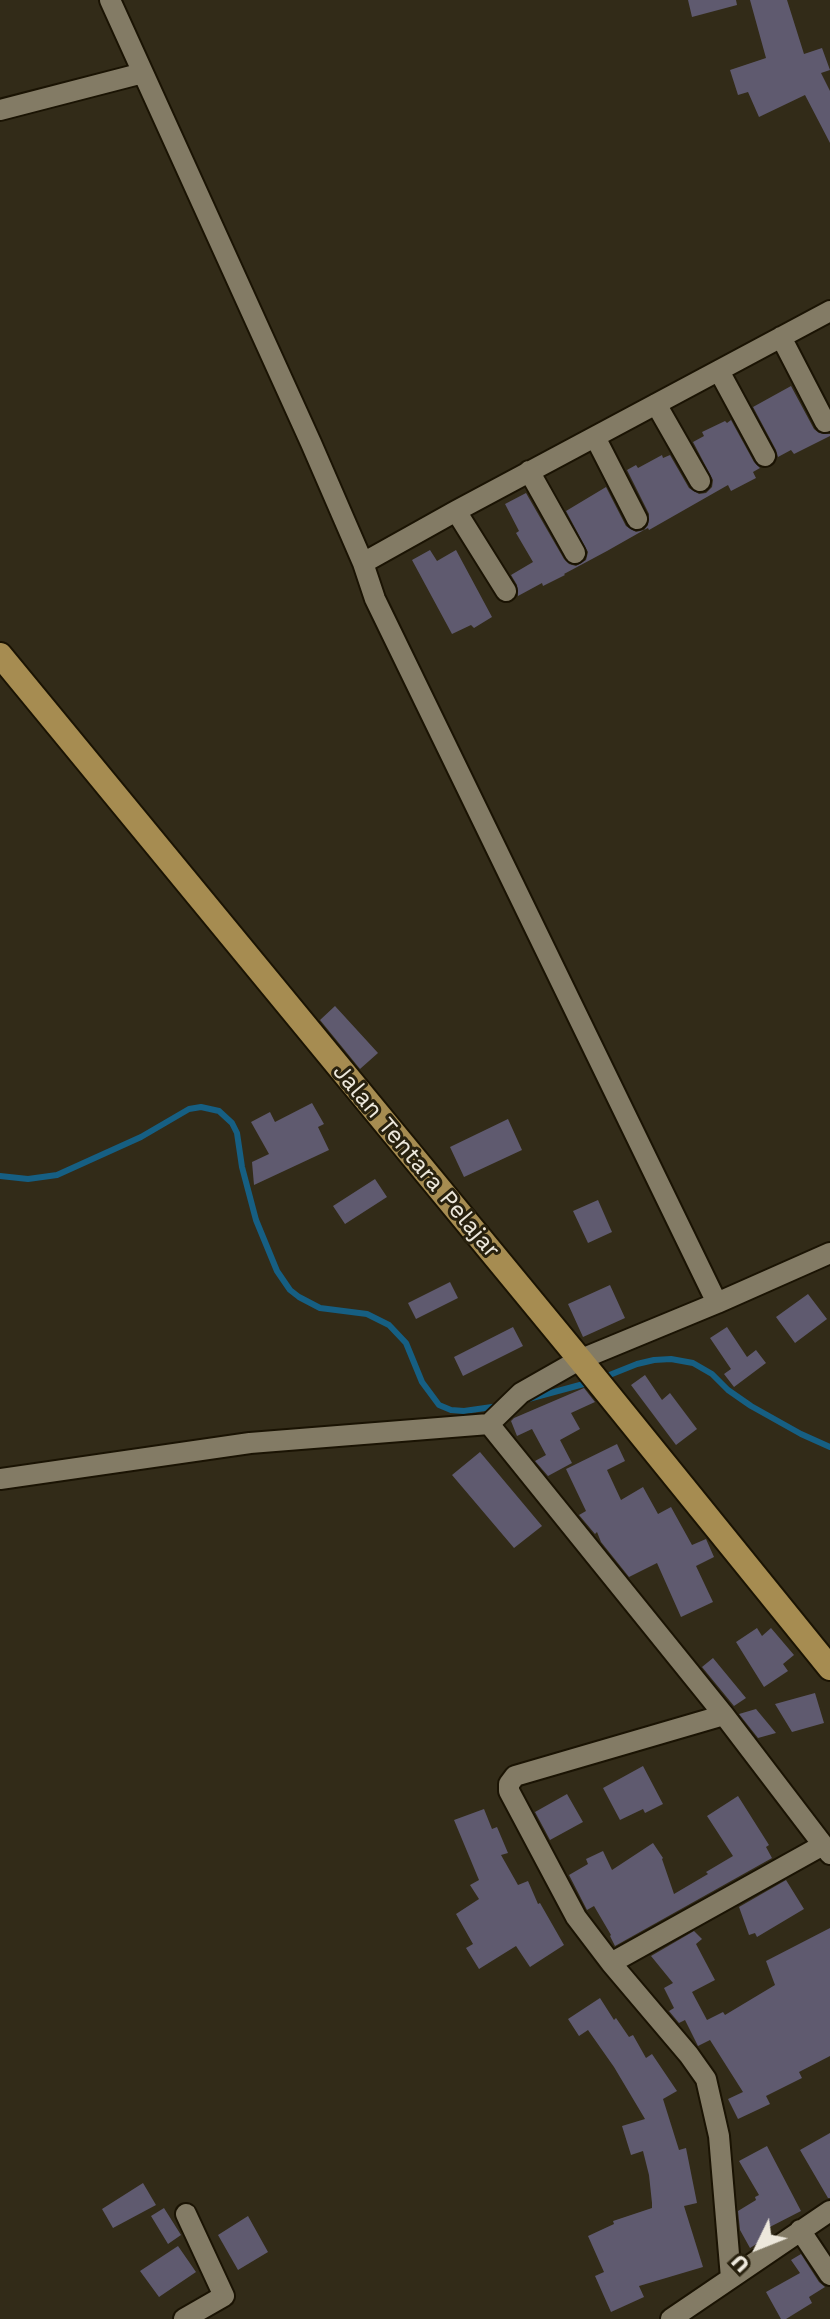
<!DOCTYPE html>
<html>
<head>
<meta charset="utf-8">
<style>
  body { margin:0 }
  #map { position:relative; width:830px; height:2319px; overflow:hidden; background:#322b18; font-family:"Work Sans",sans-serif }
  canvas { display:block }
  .north { position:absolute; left:718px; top:2207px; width:80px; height:80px; -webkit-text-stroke:6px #28210e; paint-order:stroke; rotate:227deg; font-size:22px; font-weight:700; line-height:32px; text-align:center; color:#ede8dc }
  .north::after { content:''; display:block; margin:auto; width:28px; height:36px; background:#ede8dc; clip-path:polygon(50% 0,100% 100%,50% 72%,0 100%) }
</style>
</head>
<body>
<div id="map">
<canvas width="830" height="2319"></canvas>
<div class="north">U</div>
</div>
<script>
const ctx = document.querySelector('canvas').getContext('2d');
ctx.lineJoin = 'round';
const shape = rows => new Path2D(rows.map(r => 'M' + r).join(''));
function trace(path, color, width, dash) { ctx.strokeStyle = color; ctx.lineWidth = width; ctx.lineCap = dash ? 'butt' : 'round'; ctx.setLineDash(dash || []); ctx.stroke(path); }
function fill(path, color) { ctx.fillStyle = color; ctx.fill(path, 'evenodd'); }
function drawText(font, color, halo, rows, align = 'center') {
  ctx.font = font + ' "Work Sans",sans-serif'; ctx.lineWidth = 6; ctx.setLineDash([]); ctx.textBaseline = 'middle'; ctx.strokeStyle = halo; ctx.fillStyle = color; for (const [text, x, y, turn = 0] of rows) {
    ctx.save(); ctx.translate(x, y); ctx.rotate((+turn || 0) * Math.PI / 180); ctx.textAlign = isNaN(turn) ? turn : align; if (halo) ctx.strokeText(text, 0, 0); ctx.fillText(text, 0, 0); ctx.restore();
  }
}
const stream = shape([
  [0,1176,28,1179,57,1175,141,1137,189,1109,201,1107,219,1111,232,1123,237,1133,242,1167,256,1220,277,1271,290,1290,299,1297,320,1308,367,1314,389,1325,406,1343,422,1382,439,1405,451,1410,464,1411,499,1406],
  [602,1378,637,1364,654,1360,671,1359,693,1363,712,1374,728,1390,751,1406,801,1434,830,1447],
  [521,1401,591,1382]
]);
const building = shape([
  [688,0,736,0,737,5,692,17],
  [750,0,787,0,804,54,822,48,830,70,821,73,830,91,830,143,805,95,759,117,748,92,738,95,730,70,766,58],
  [791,386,814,429,819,433,830,434,830,436,794,454,791,450,778,457,776,450,753,407],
  [731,420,754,462,760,468,753,472,756,478,731,491,728,485,649,530,648,528,644,530,648,525,649,514,627,470,636,465,638,468,662,455,663,458,670,455,689,488,699,494,706,493,712,487,713,480,693,442,704,436,702,432,725,421,727,423],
  [606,487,626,526,636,532,644,530,607,551,564,574,565,575,543,586,542,583,518,596,517,585,511,575,533,562,516,533,519,531,505,504,526,493,564,559,569,564,576,566,586,560,588,552,566,511],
  [430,550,437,561,456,550,492,617,474,628,471,625,452,634,412,560],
  [335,1006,378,1053,360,1069,320,1020],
  [312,1103,324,1124,318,1127,329,1150,254,1185,252,1162,269,1154,251,1122,270,1112,275,1122],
  [508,1119,522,1150,464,1177,450,1147],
  [375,1179,387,1197,345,1224,333,1206],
  [598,1200,612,1232,588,1243,573,1211],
  [450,1282,458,1298,416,1319,408,1303],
  [610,1285,625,1318,583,1337,568,1304],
  [808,1294,827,1319,795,1343,776,1317],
  [513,1327,523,1346,463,1376,454,1357],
  [727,1327,747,1357,756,1350,766,1363,734,1387,724,1374,731,1369,710,1338],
  [645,1375,662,1400,670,1393,697,1429,676,1445,631,1385],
  [584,1388,595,1402,571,1413,580,1429,560,1440,572,1463,548,1476,535,1461,546,1455,532,1429,517,1436,511,1421,514,1418],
  [617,1444,625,1461,607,1470,621,1500,643,1487,658,1514,671,1507,692,1545,706,1539,714,1557,696,1566,713,1602,681,1617,657,1563,629,1577,601,1542,597,1532,595,1534,579,1515,586,1511,566,1469],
  [480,1452,542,1526,514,1548,452,1475],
  [757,1628,762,1636,771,1628,794,1655,783,1664,788,1671,764,1687,736,1642],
  [713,1658,746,1698,734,1706,702,1667],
  [815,1693,824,1723,792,1732,775,1704],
  [756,1709,776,1733,758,1738,739,1714],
  [643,1766,663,1804,645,1813,643,1809,620,1820,603,1788],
  [567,1794,583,1822,550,1840,535,1812],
  [738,1796,769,1845,766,1847,772,1858,615,1946,610,1936,611,1935,594,1906,587,1910,569,1875,588,1864,586,1859,603,1851,612,1870,653,1843,663,1858,662,1859,674,1894,708,1874,706,1872,733,1856,707,1816],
  [484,1809,492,1829,497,1827,508,1853,501,1855,518,1885,528,1881,538,1904,540,1903,564,1945,530,1967,516,1946,479,1969,466,1948,473,1944,456,1914,479,1899,470,1885,479,1880,454,1820],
  [786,1880,804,1909,757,1937,755,1933,749,1935,739,1907],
  [830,1928,830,2056,799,2072,802,2078,766,2096,770,2104,738,2119,728,2099,743,2092,710,2040,698,2046,685,2020,679,2023,669,2011,674,2008,664,1988,673,1983,651,1956,694,1931,702,1939,696,1944,715,1980,692,1992,707,2020,723,2012,725,2015,775,1985,766,1961],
  [600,1998,614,2020,616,2018,629,2037,633,2035,646,2058,652,2054,677,2091,663,2099,679,2150,686,2148,697,2203,684,2206,703,2267,639,2286,644,2297,611,2312,595,2276,604,2272,588,2236,614,2224,613,2221,652,2208,652,2203,649,2175,643,2151,631,2155,622,2126,645,2119,614,2067,588,2030,579,2036,568,2019],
  [830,2133,830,2198,828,2198,800,2150],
  [767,2146,801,2211,764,2230,768,2237,750,2248,740,2230,738,2211,756,2200,755,2197,759,2195,739,2161],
  [143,2183,156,2205,113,2228,102,2209],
  [164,2208,181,2235,168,2244,151,2216],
  [248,2216,268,2252,238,2270,218,2235],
  [178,2246,196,2272,159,2297,140,2271],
  [801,2254,819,2282,825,2287,809,2297,812,2303,786,2319,781,2319,766,2292,800,2273,791,2260]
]);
const minor = shape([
  [110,0,311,443,363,563],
  [0,110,143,73],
  [781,337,825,422],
  [719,371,765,456],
  [656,404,700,481],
  [595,437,637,519],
  [529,471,575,553],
  [456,511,506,591],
  [717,1303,375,599,363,563,456,511,830,311],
  [489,1424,724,1715,830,1854],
  [0,1479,250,1443,489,1424,521,1393,579,1360,717,1303,830,1253],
  [724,1715,515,1776,509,1784,509,1791,576,1917,611,1963,689,2055,706,2079,719,2136,731,2278],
  [611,1963,823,1845],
  [800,2230,830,2275],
  [184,2319,224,2296,186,2214],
  [671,2319,830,2211]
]);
const trunk = shape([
  [0,655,587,1368,830,1668]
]);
const streetNames = [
  ["Jalan Tentara Pelajar",416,1161,50]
];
trace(stream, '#165f83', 6);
fill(building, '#5f5a6f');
trace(minor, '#1a1303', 24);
trace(trunk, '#1a1303', 28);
trace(minor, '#837b65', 20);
trace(trunk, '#a68c51', 24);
drawText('24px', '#ede8dc', '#28210e', streetNames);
</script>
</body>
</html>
